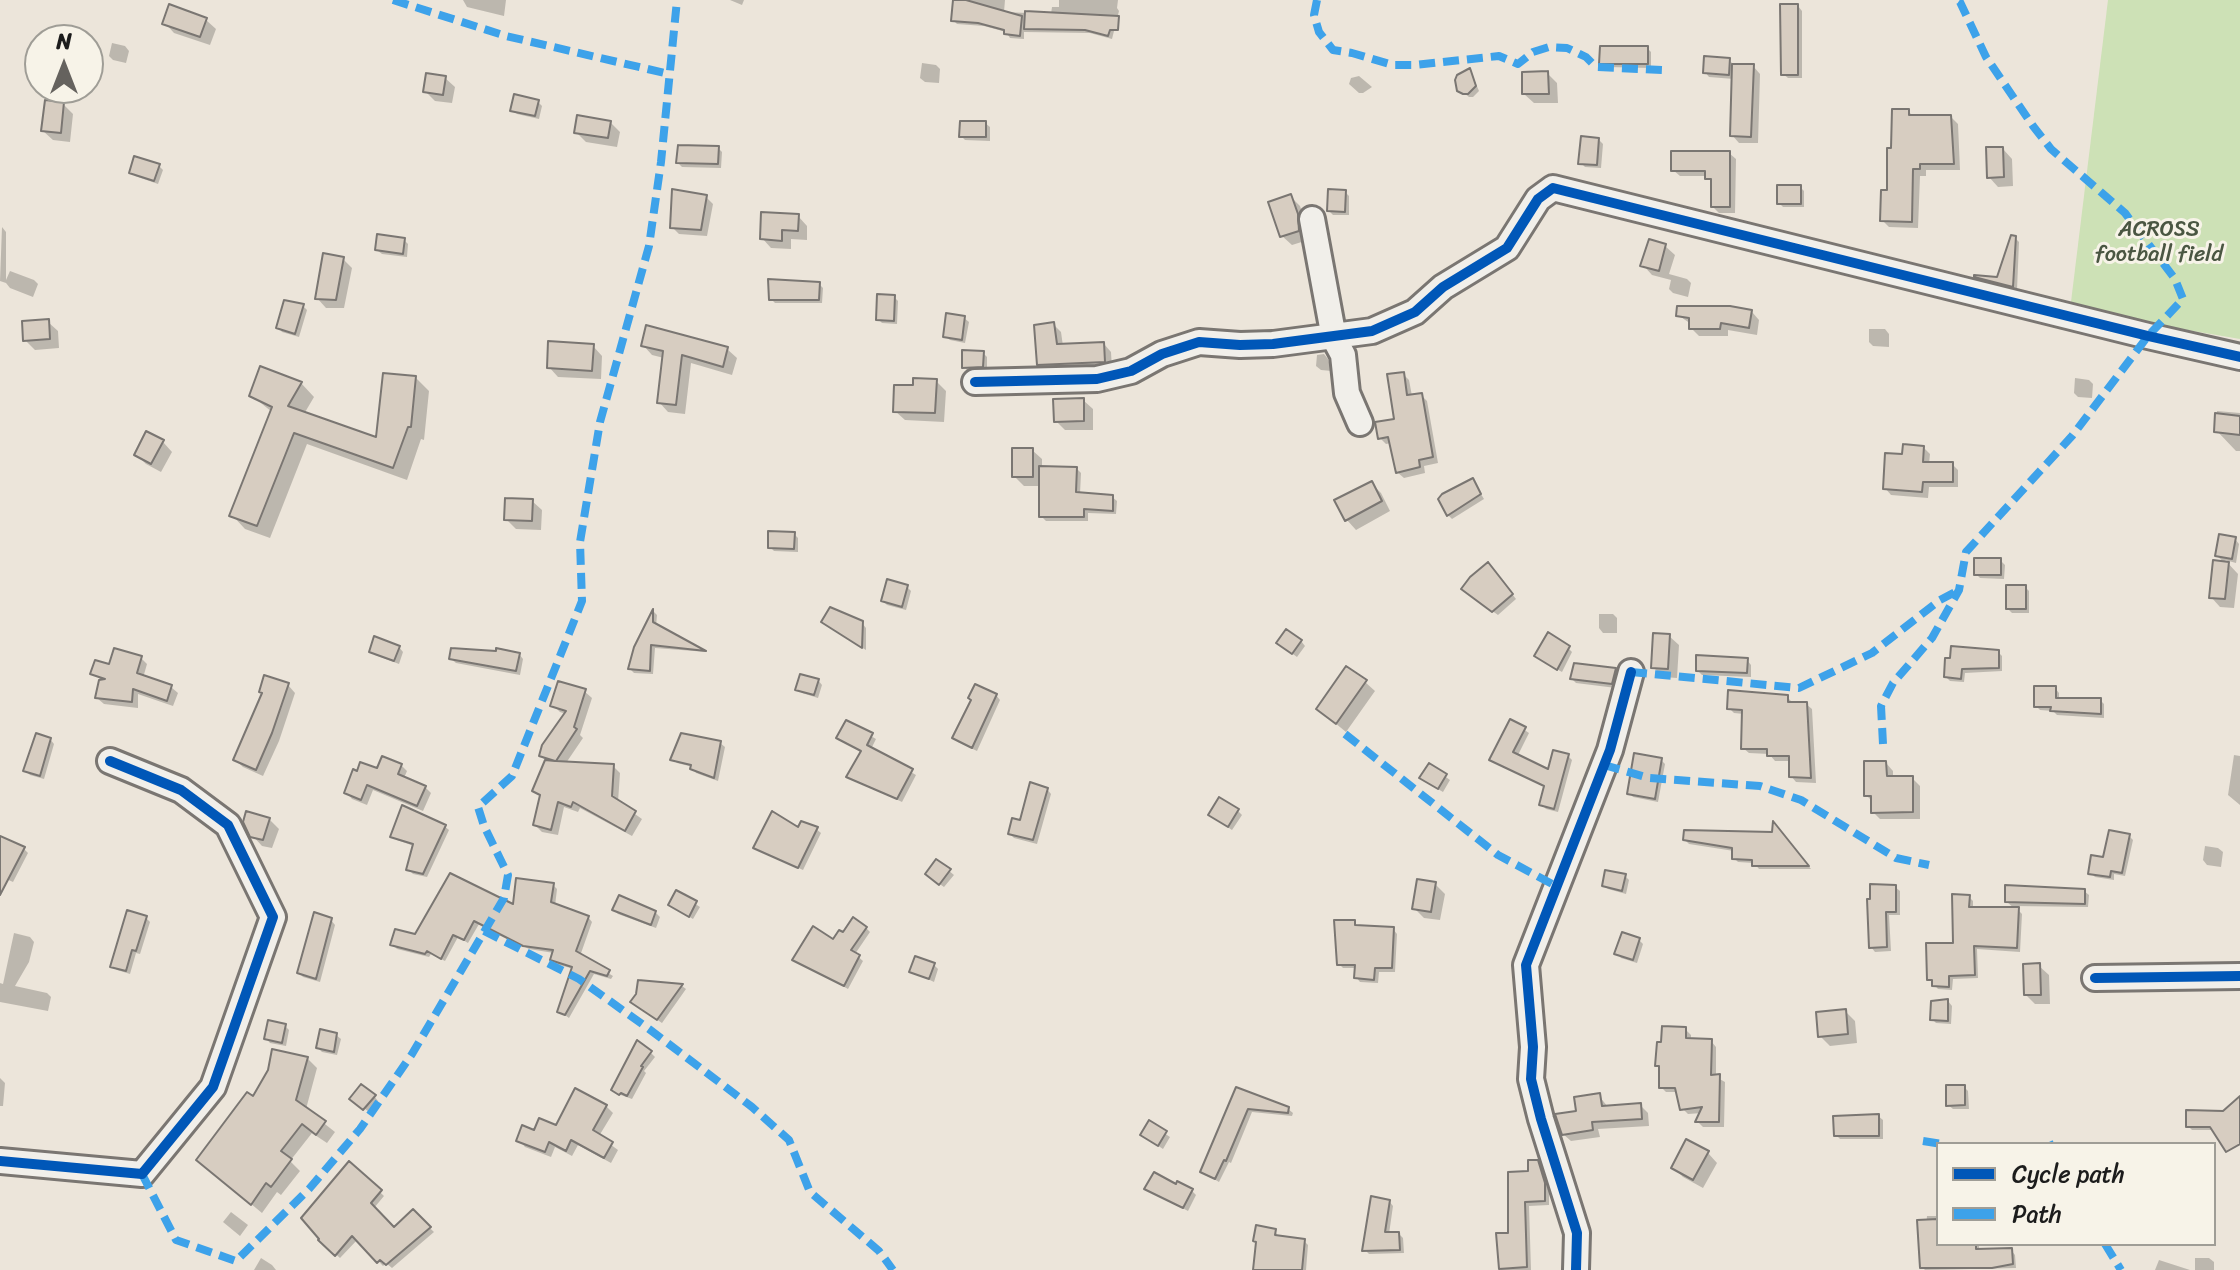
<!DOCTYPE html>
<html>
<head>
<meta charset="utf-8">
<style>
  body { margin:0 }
  #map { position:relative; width:2240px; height:1270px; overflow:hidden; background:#ece5da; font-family:Sriracha,sans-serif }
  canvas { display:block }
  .legend { position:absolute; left:1936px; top:1142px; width:280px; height:104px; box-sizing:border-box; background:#f7f3e8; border:2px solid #9f9d96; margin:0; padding:10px 14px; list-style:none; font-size:24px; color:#1c1c1c }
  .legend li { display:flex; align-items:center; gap:16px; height:40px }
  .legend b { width:40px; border:2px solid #9f9d96 }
  .north { position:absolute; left:24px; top:24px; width:80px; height:80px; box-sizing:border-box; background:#f7f3e8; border:2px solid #9f9d96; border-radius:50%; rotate:0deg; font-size:22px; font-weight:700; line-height:32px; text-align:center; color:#1c1c1c }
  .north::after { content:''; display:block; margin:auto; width:28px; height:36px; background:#65625e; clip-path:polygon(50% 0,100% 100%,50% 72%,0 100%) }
</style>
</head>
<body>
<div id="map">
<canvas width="2240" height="1270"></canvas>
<ul class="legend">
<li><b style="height:10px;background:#0057b8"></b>Cycle path</li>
<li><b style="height:10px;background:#3da2ea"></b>Path</li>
</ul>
<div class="north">N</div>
</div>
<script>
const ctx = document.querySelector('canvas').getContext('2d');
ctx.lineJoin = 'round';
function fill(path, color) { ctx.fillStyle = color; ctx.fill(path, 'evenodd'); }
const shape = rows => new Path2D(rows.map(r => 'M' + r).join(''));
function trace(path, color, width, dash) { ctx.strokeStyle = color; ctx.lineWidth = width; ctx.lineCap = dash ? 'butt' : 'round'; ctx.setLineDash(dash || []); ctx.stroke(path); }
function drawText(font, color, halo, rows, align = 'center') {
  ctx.font = font + ' Sriracha,sans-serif'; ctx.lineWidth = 6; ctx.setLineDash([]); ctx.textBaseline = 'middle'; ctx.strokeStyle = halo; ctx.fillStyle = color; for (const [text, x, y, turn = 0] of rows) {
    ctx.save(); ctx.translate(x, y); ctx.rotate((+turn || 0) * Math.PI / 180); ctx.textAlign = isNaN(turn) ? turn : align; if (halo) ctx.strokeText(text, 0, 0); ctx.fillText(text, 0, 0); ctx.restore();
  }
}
const green = shape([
  [2108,0,2240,0,2240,339,2070,310]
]);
const shadow = shape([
  [463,0,506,0,504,16,467,7],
  [730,0,744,0,742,5],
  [959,0,1005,0,1004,12,1051,14,1052,7,1059,7,1059,0,1118,0,1117,8,1119,11,1112,39,1090,33,1024,32,1024,39,1010,38,1006,32,984,26,957,24,953,20],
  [1798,6,1802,11,1802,78,1788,78,1783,74],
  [206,20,216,29,210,45,174,33,165,23],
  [112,43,125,46,129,51,126,63,113,60,109,56],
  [1647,48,1651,52,1651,68,1606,67,1602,63],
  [1729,60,1733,64,1753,66,1760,74,1758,143,1739,143,1732,135,1734,79,1709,77,1705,72],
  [922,63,936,65,940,69,939,83,925,82,920,78],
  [1470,70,1479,91,1473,97,1469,97,1459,89],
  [1547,73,1557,83,1558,103,1534,103,1524,94],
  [1359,76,1372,87,1363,93,1359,93,1349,84,1351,78],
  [445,78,455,87,452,103,435,101,425,91],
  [538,102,542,106,539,119,517,114,513,110],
  [63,104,73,114,70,142,53,140,43,131],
  [1908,111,1914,117,1951,117,1958,124,1960,170,1926,170,1926,176,1920,176,1918,228,1889,227,1882,220,1889,192,1893,150],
  [610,122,620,132,617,147,586,142,576,132],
  [985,123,990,127,990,141,965,140,961,136],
  [1599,140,1603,144,1601,168,1585,167,1581,163],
  [718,148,722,152,721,168,682,167,678,163],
  [2003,149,2012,159,2013,186,1998,187,1989,177],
  [1729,153,1736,159,1735,213,1719,213,1713,207,1713,184,1707,176,1680,176,1673,170],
  [159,166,163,170,158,184,135,176,131,172],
  [1800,187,1804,191,1804,207,1783,207,1779,203],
  [1345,192,1349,196,1349,215,1333,215,1329,211],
  [1290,196,1300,206,1307,226,1308,240,1292,245,1282,236],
  [706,197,713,204,707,236,679,234,672,227],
  [798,216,807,226,807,240,791,239,791,249,771,248,762,238],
  [2,227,6,232,6,280,10,271,34,280,38,284,33,297,10,288,6,283,0,281],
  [2015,238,2019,242,2017,290,1981,281,1977,277,1998,279],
  [404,240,408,244,407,257,382,254,377,250],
  [1665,246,1675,255,1669,274,1687,279,1691,283,1688,297,1673,293,1669,289,1671,280,1652,275,1643,265],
  [343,259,352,268,344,308,326,308,317,298],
  [819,284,823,288,822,303,775,303,771,299],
  [894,297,898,301,897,324,882,323,878,319],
  [303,306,307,310,299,337,282,332,278,327],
  [1752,312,1759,320,1757,335,1728,330,1728,336,1699,336,1691,328,1691,324,1678,315],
  [964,318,969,322,965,343,950,340,945,336],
  [48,322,58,331,59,348,35,350,25,340],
  [1053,324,1061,332,1063,346,1104,344,1111,352,1112,369,1046,372,1039,365],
  [1869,329,1885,329,1889,334,1889,347,1873,346,1869,342],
  [643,345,727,349,737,358,732,375,691,363,685,414,668,412,659,402,664,358,652,355],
  [593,346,602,356,601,379,558,377,549,367],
  [983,353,987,357,987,370,968,371,964,367],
  [1324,354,1328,359,1332,371,1321,370,1316,366,1317,355],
  [1403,374,1409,380,1412,396,1421,395,1427,401,1438,463,1424,466,1425,473,1404,478,1397,472,1391,443,1386,444,1380,438,1397,421],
  [416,378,429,391,424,440,421,439,407,480,307,444,270,538,245,529,232,515,272,412,251,395,301,383,314,397,304,414,378,440],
  [2075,378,2089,380,2093,384,2092,398,2078,397,2074,393],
  [936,381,946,391,944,422,905,420,895,411],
  [1083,400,1093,409,1093,430,1065,430,1056,421],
  [2217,411,2240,413,2240,451,2236,451,2217,431],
  [163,442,172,452,161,472,146,464,136,454],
  [1924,448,1930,454,1929,464,1952,464,1958,470,1958,487,1929,487,1928,498,1891,495,1885,488,1904,456],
  [1032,450,1042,459,1042,468,1077,469,1081,473,1080,494,1112,497,1117,501,1116,514,1088,513,1088,521,1046,521,1041,516,1041,486,1024,486,1014,476],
  [1473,481,1484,499,1452,519,1448,515],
  [1371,483,1381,493,1390,511,1356,530,1347,520],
  [532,501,542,510,541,530,516,529,506,519],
  [794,534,798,538,798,552,774,551,770,547],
  [2235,539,2239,544,2236,563,2225,560,2238,574,2234,608,2220,607,2211,597,2226,564,2217,556],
  [2000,560,2005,565,2004,579,1980,578,1976,574],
  [1492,568,1516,599,1498,615,1467,593],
  [907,587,911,591,906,610,887,605,883,601],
  [2025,587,2029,591,2029,613,2012,613,2008,609],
  [654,612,657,615,656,626,707,652,655,648,653,674,634,673,630,669,638,644],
  [1599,614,1613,614,1617,618,1617,633,1603,633,1599,628],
  [862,623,866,628,866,650,827,626],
  [1669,636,1679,645,1677,678,1663,677,1653,667],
  [1301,641,1305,646,1297,657,1283,647],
  [399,647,403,652,399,664,375,655,371,651],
  [1568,648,1572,652,1562,672,1541,660],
  [1998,652,2002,656,2002,671,1965,673,1964,682,1950,681,1946,677],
  [519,654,523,659,520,675,456,663,451,659],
  [141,658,147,664,143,678,171,687,178,693,173,706,138,694,138,708,104,704,97,698,101,680,93,673],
  [1747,660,1751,665,1751,677,1702,675,1698,671],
  [1575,666,1616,670,1620,674,1616,688,1576,683,1572,679],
  [818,680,822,685,818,698,802,693,798,689],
  [1365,682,1375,691,1346,732,1318,709],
  [288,685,295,693,279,741,263,776,243,767,235,760],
  [2055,688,2059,693,2059,700,2100,700,2104,704,2104,718,2057,715,2053,711,2040,710,2036,706],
  [584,691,592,698,580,735,583,738,566,763,613,766,620,773,618,802,642,819,632,836,580,808,578,812,564,807,558,835,542,832,535,825,542,798,534,791,546,761,541,756,566,714,560,712,553,705],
  [996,695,1000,700,977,751,958,742,954,737],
  [1787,697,1794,704,1806,704,1812,709,1816,783,1796,782,1791,776,1791,761,1775,761,1769,754,1749,753,1743,748,1744,714,1734,713,1729,708],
  [1511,721,1529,733,1517,757,1550,772,1568,756,1572,760,1558,812,1546,809,1542,805,1546,787,1491,759],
  [847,722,876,739,871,749,916,775,902,802,849,777,863,752,839,738],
  [50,739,54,744,44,779,30,775,25,771],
  [720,743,725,747,718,781,696,773,693,767,677,763,673,759],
  [2234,755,2240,756,2240,805,2228,795],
  [1661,760,1665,764,1658,802,1633,797,1629,793],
  [1886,763,1893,771,1893,778,1912,778,1920,786,1920,819,1880,819,1873,812,1873,802,1866,795],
  [401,765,407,771,404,778,425,787,431,793,423,811,373,790,367,805,352,799,346,792,378,771],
  [1429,765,1450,780,1443,792,1426,782],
  [1047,789,1051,794,1037,844,1014,838,1010,834],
  [1238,811,1242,815,1232,830,1214,818],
  [269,819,279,829,272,848,262,846,252,835],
  [1775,825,1811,869,1759,869,1754,863,1738,862,1734,858,1734,851,1689,844,1685,840,1773,834],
  [444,826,449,830,427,877,413,874,409,870,414,846,397,840,393,836],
  [816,829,821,833,803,870,755,848,799,830],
  [2129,836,2133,840,2125,876,2114,874,2114,880,2095,877,2091,873],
  [2205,846,2218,848,2223,852,2221,867,2207,865,2203,860],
  [24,849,28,853,13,882,0,876,0,864],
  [937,861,954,875,944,887,931,878],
  [1625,876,1629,880,1626,894,1608,889,1604,885],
  [1435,884,1445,894,1440,920,1424,918,1414,908],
  [553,885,557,889,555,906,588,917,592,922,580,956,613,976,611,979,594,974,569,1018,559,1011,574,969,556,964,552,960,554,953,529,949,479,924,468,943,458,937,445,961,431,954,429,957,397,949,393,945,515,907],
  [1895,887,1900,891,1900,915,1889,915,1891,951,1875,952,1871,947],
  [2084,891,2089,895,2088,907,2014,906,2022,914,2020,952,1977,949,1978,978,1953,979,1952,990,1938,989,1929,979,1955,945,1969,897,1973,901,1973,909,2015,909,2007,902],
  [677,892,700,907,693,919,674,908],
  [614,910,655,912,660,917,656,928,618,914],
  [146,918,150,922,140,954,136,953,130,974,117,970,112,966],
  [331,920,335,925,320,982,303,977,299,973],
  [1354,922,1359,927,1393,929,1397,934,1395,972,1379,972,1378,983,1360,982,1356,977,1357,968,1343,968,1339,964],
  [866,928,870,932,855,954,863,961,848,989,794,959],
  [14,933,30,937,34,942,29,962,15,986,47,993,51,997,48,1011,0,1002,0,983,3,984],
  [1639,940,1643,944,1637,963,1621,958,1617,953],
  [934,965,938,969,934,982,911,971],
  [2039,966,2049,975,2050,1004,2035,1004,2026,995],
  [640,982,682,986,686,989,662,1023,637,1006],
  [1948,1001,1952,1006,1951,1024,1936,1023,1932,1019],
  [1845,1011,1855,1021,1857,1043,1830,1046,1820,1036],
  [285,1026,289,1030,286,1046,270,1043,266,1038],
  [1685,1029,1691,1035,1691,1041,1711,1041,1716,1047,1716,1077,1725,1082,1724,1127,1703,1127,1697,1121,1702,1113,1688,1114,1682,1108,1678,1092,1666,1092,1661,1087,1661,1068,1658,1065],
  [336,1035,341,1039,337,1055,322,1052,318,1048],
  [651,1053,655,1057,644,1071,646,1073,632,1099,618,1094],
  [307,1058,317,1068,306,1109,335,1132,327,1143,312,1133,290,1161,300,1171,281,1195,277,1192,262,1213,209,1169],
  [0,1078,5,1083,3,1106,0,1106],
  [1964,1087,1968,1091,1969,1109,1953,1109,1948,1105],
  [1237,1090,1288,1109,1293,1113,1292,1116,1252,1112,1231,1163,1229,1162,1219,1182,1202,1172],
  [374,1096,378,1101,369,1112,356,1102],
  [1599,1096,1608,1107,1640,1105,1648,1113,1649,1126,1598,1129,1600,1137,1571,1141,1563,1134,1578,1113],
  [606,1106,613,1113,599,1136,618,1150,611,1163,578,1145,572,1156,555,1147,551,1157,525,1147,519,1140],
  [2188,1112,2240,1134,2221,1130,2192,1130,2188,1126],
  [1878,1116,1883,1120,1883,1139,1840,1139,1836,1135],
  [1149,1123,1170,1137,1163,1149,1142,1135],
  [1708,1153,1717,1163,1703,1188,1683,1177,1673,1167],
  [1537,1162,1542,1167,1549,1188,1549,1205,1529,1206,1531,1270,1501,1270,1498,1235,1510,1235,1530,1173],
  [349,1163,384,1196,374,1208,394,1229,413,1212,434,1232,392,1268,386,1263,383,1266,358,1239,340,1258,320,1240],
  [1147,1189,1192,1191,1196,1195,1188,1211],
  [1389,1201,1393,1206,1389,1234,1399,1234,1403,1238,1404,1253,1369,1254,1365,1250],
  [231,1212,248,1225,240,1236,223,1222],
  [1927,1216,1938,1216,1938,1244,1979,1244,1979,1251,2011,1250,2015,1255,2016,1268,1925,1270,1922,1267],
  [1275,1231,1279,1238,1304,1241,1308,1245,1306,1270,1255,1270],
  [261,1258,272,1265,276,1270,254,1270],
  [2195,1258,2209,1258,2214,1262,2214,1270,2195,1270],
  [2159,1260,2190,1270,2191,1270,2155,1270]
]);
const building = shape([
  [953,0,966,0,1022,16,1020,36,1004,34,1004,30,978,23,951,21,953,0],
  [169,4,207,18,200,37,162,24,169,4],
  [1780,4,1798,4,1798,75,1781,75,1780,4],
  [1025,11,1119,16,1118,30,1110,30,1108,36,1085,30,1024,29,1025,11],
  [1600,46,1648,46,1648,64,1599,64,1600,46],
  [1704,56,1730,58,1729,75,1703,73,1704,56],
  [1732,64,1754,64,1751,137,1730,136,1732,64],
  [1470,68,1476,86,1468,94,1463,94,1457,91,1455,80,1457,75,1470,68],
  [1548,71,1549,94,1522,94,1522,72,1548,71],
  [426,73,446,76,443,95,423,92,426,73],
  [514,94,539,100,535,116,510,111,514,94],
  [45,100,64,102,61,133,41,131,45,100],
  [1892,109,1909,109,1909,115,1951,115,1954,164,1920,164,1920,169,1913,169,1912,222,1880,221,1881,190,1887,190,1887,148,1891,148,1892,109],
  [577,115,611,121,608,138,574,133,577,115],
  [960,121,986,121,986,137,959,137,960,121],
  [1581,136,1599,138,1597,165,1578,164,1581,136],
  [678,145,719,146,718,164,676,163,678,145],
  [1986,147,2003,147,2004,177,1987,178,1986,147],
  [1671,151,1730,151,1730,207,1711,207,1711,179,1705,179,1705,171,1671,171,1671,151],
  [134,156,160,164,154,181,129,173,134,156],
  [1777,185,1801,185,1801,204,1777,204,1777,185],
  [672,189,707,195,701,230,670,228,672,189],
  [1328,189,1346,190,1345,212,1327,211,1328,189],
  [1291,194,1298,214,1299,231,1280,237,1268,202,1291,194],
  [761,212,799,214,798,231,782,230,782,241,760,239,761,212],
  [377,234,405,238,403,254,375,250,377,234],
  [2011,235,2016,236,2013,287,1974,277,1974,275,1997,277,2011,235],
  [1649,239,1666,244,1659,271,1640,266,1649,239],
  [323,253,344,257,336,300,315,299,323,253],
  [768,279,820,282,819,300,769,300,768,279],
  [877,294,895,295,894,321,876,320,877,294],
  [284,300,304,304,295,334,276,328,284,300],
  [1677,306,1730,306,1752,310,1749,328,1721,323,1720,329,1689,329,1689,318,1676,316,1677,306],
  [946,313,965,316,962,340,943,337,946,313],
  [49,319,50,339,23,341,22,321,49,319],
  [1054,322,1057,344,1104,342,1105,362,1037,365,1034,325,1054,322],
  [646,325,728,347,723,367,682,355,676,405,657,403,663,351,641,346,646,325],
  [548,341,594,344,592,371,547,368,548,341],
  [962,350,984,351,983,367,962,368,962,350],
  [260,366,302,382,288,406,376,437,383,373,416,376,411,427,408,427,393,468,294,433,257,526,229,516,272,407,249,396,260,366],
  [1404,372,1407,395,1422,393,1433,457,1419,460,1420,467,1396,473,1388,437,1378,439,1375,422,1394,419,1387,374,1404,372],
  [913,378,937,379,935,413,893,412,894,385,913,385,913,378],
  [1084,398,1084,421,1054,422,1053,399,1084,398],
  [2215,413,2240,416,2240,435,2214,432,2215,413],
  [146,431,164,440,151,464,134,455,146,431],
  [1903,444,1924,446,1923,462,1953,462,1953,482,1923,482,1922,492,1883,489,1885,453,1902,454,1903,444],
  [1012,448,1033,448,1033,477,1012,477,1012,448],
  [1039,466,1077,467,1076,492,1113,495,1113,511,1084,509,1084,517,1039,517,1039,466],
  [1473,478,1481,494,1447,516,1438,499,1442,494,1473,478],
  [1372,481,1382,501,1345,521,1334,500,1372,481],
  [505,498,533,499,532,521,504,520,505,498],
  [768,531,795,532,794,549,768,548,768,531],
  [2219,534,2236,537,2232,559,2215,556,2219,534],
  [1974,558,2001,558,2001,575,1974,575,1974,558],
  [2213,560,2229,562,2225,599,2209,598,2213,560],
  [1488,562,1513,594,1492,612,1461,589,1470,577,1488,562],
  [887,579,908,585,902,607,881,601,887,579],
  [2006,585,2026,585,2026,609,2006,609,2006,585],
  [830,607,863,621,862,648,821,622,830,607],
  [653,609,653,622,706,651,651,645,650,671,628,669,634,647,653,609],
  [1286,629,1302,640,1292,654,1276,643,1286,629],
  [1548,632,1570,646,1557,670,1534,656,1548,632],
  [1653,633,1670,634,1668,669,1651,668,1653,633],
  [374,636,400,646,394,661,369,652,374,636],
  [1951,646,1999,650,1999,668,1962,669,1961,679,1944,677,1945,658,1950,658,1951,646],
  [114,648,142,656,137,673,172,685,167,701,133,689,132,702,95,698,99,680,105,679,90,674,95,660,109,664,114,648],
  [451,648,496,651,496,648,520,653,516,671,449,659,451,648],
  [1696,655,1748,658,1747,673,1696,671,1696,655],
  [1574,663,1616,668,1612,684,1570,679,1574,663],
  [1346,666,1367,680,1336,724,1316,709,1346,666],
  [800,674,819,679,814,695,795,690,800,674],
  [264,675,289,683,272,733,256,770,233,760,262,693,259,692,264,675],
  [558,681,586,689,574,727,577,729,556,761,614,764,612,796,636,811,625,831,573,802,571,807,558,802,551,830,533,825,540,795,532,791,545,760,555,761,539,756,542,745,566,711,550,706,558,681],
  [975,684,997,694,972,748,952,738,971,700,968,698,975,684],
  [2034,686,2056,686,2056,698,2101,698,2101,714,2050,711,2051,707,2034,707,2034,686],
  [1728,690,1788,695,1788,702,1807,702,1811,778,1789,777,1789,756,1767,756,1767,749,1741,749,1742,710,1727,709,1728,690],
  [1510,719,1526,727,1513,752,1548,769,1553,750,1569,754,1554,809,1539,805,1544,786,1489,760,1510,719],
  [846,720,873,733,867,745,913,769,897,799,846,777,861,751,836,738,846,720],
  [36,733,51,738,40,776,23,771,36,733],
  [681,733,721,741,714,778,690,769,691,765,670,760,681,733],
  [1634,753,1662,758,1655,799,1627,794,1634,753],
  [382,756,402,764,398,774,426,786,417,806,367,785,361,800,344,793,353,769,357,771,360,762,377,768,382,756],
  [1864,761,1886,761,1887,776,1913,776,1913,812,1871,813,1871,796,1864,796,1864,761],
  [1429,763,1447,774,1438,789,1419,778,1429,763],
  [1030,782,1048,788,1033,840,1008,834,1012,818,1020,820,1030,782],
  [1219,797,1239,809,1228,827,1208,815,1219,797],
  [402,805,446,825,423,874,406,870,413,844,390,837,402,805],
  [246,811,270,818,263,840,250,837,243,822,246,811],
  [772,811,798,827,801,821,818,827,798,868,753,848,772,811],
  [1773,821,1809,866,1752,866,1752,860,1732,859,1732,848,1683,840,1684,830,1772,832,1773,821],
  [2109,830,2130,834,2122,873,2111,871,2110,877,2088,874,2091,855,2103,857,2109,830],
  [0,836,25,847,0,895,0,836],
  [936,859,951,869,939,885,925,874,936,859],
  [1605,870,1626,874,1622,891,1602,886,1605,870],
  [450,873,513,904,516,878,554,883,551,902,589,916,576,951,610,970,607,976,590,971,565,1015,557,1012,572,967,550,960,553,950,523,946,474,921,464,940,453,935,441,959,427,951,425,954,390,945,395,929,415,934,450,873],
  [1417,879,1436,882,1431,912,1412,909,1417,879],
  [1870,884,1896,885,1896,912,1886,912,1887,947,1869,948,1867,899,1870,899,1870,884],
  [2005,885,2085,889,2085,904,2005,902,2005,885],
  [676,890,697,901,689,917,668,905,676,890],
  [1952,894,1970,895,1969,907,2019,907,2017,948,1974,946,1975,975,1949,976,1949,987,1932,986,1932,980,1927,980,1926,943,1953,943,1952,894],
  [619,895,656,911,651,925,612,910,619,895],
  [127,910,147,916,136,951,132,950,126,971,110,967,127,910],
  [314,912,332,918,316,979,297,973,314,912],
  [853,917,867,927,851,950,860,955,844,986,792,960,813,926,833,939,839,930,843,932,853,917],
  [1334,920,1355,920,1355,925,1394,927,1392,968,1375,968,1374,980,1354,978,1355,965,1337,965,1334,920],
  [1622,932,1640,938,1633,960,1614,954,1622,932],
  [915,956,935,963,929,979,909,972,915,956],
  [2040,963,2041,995,2024,995,2023,964,2040,963],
  [638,980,683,984,657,1020,630,1002,636,994,638,980],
  [1948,999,1948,1021,1930,1020,1931,1001,1948,999],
  [1846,1009,1848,1034,1818,1037,1816,1012,1846,1009],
  [268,1020,286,1024,282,1043,264,1039,268,1020],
  [1662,1026,1686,1027,1686,1038,1712,1039,1711,1075,1720,1074,1719,1122,1695,1122,1702,1107,1680,1110,1675,1088,1659,1088,1659,1066,1655,1066,1657,1042,1661,1042,1662,1026],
  [320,1029,337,1033,334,1052,316,1048,320,1029],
  [637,1040,652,1051,641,1066,643,1067,627,1096,621,1093,619,1095,611,1090,637,1040],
  [272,1049,308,1057,296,1100,326,1121,316,1135,302,1124,281,1151,292,1159,271,1187,266,1183,251,1205,196,1160,247,1092,253,1096,268,1070,272,1049],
  [361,1084,376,1095,363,1110,349,1099,361,1084],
  [1946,1085,1965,1085,1965,1105,1946,1106,1946,1085],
  [1236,1087,1289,1107,1288,1113,1248,1109,1226,1161,1224,1160,1215,1179,1200,1172,1236,1087],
  [575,1088,607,1105,593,1130,613,1142,604,1158,571,1140,566,1151,549,1142,545,1152,516,1141,522,1125,534,1130,539,1118,556,1125,575,1088],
  [1600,1093,1602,1106,1641,1103,1642,1119,1592,1122,1593,1130,1562,1135,1555,1114,1576,1111,1574,1097,1600,1093],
  [2240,1096,2240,1144,2226,1152,2210,1127,2186,1127,2186,1110,2223,1111,2240,1096],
  [1879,1114,1879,1136,1834,1136,1833,1116,1879,1114],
  [1149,1120,1167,1131,1158,1146,1140,1135,1149,1120],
  [1686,1139,1709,1151,1693,1180,1671,1168,1686,1139],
  [1528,1160,1538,1160,1545,1183,1545,1201,1525,1202,1527,1267,1499,1269,1496,1233,1508,1233,1508,1172,1528,1171,1528,1160],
  [349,1161,382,1190,371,1203,394,1227,413,1209,431,1227,386,1265,380,1260,377,1263,352,1236,335,1256,318,1240,319,1239,301,1218,349,1161],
  [1154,1172,1176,1184,1177,1181,1193,1189,1183,1208,1144,1189,1154,1172],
  [1371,1196,1390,1200,1385,1232,1399,1232,1400,1250,1362,1251,1371,1196],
  [1938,1219,1938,1244,1976,1244,1976,1249,2012,1248,2013,1264,1992,1268,1920,1268,1917,1220,1938,1219],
  [1256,1225,1276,1229,1275,1235,1305,1239,1302,1270,1253,1270,1256,1242,1253,1241,1256,1225]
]);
const minor = shape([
  [1312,219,1334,338,1343,355,1347,393,1360,423],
  [975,382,1097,379,1131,371,1162,354,1199,342,1240,345,1273,344,1372,331,1415,312,1443,287,1507,248,1538,199,1553,188,2148,336,2240,357],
  [2095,978,2240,976],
  [0,1161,142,1174,213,1087,273,917,228,825,181,790,110,761],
  [1576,1270,1577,1233,1541,1119,1531,1079,1533,1047,1526,965,1610,750,1631,672]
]);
const quiet = shape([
  [393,0,506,36,669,74],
  [1317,0,1314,15,1319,32,1333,50,1352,53,1393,65,1415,65,1499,56,1518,64,1533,52,1549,47,1567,48,1586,57,1596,67,1662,70],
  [1631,672,1799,688,1872,653,1940,600,1959,590],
  [1345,734,1498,855,1556,886],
  [1883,744,1881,706,1893,683,1932,638,1959,590,1966,552,2072,436,2148,336,2183,299,2175,279,2125,213,2051,149,2033,126,1986,57,1960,2,1957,0],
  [1604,765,1649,778,1760,786,1801,800,1896,858,1929,865],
  [484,931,579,979,649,1029,752,1107,789,1140,810,1192,879,1251,893,1270],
  [1923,1141,1942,1144],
  [2049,1142,2050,1144],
  [142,1174,176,1240,236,1261,309,1189,360,1129,412,1054,504,898,508,875,484,826,478,807,512,776,582,601,580,542,600,422,649,246,661,162,677,0],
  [2105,1244,2121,1270]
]);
const cycleway = shape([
  [975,382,1097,379,1131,371,1162,354,1199,342,1240,345,1273,344,1372,331,1415,312,1443,287,1507,248,1538,199,1553,188,2148,336,2240,357],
  [2095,978,2240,976],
  [0,1161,142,1174,213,1087,273,917,228,825,181,790,110,761],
  [1576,1270,1577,1233,1541,1119,1531,1079,1533,1047,1526,965,1610,750,1631,672]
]);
const parkNames = [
  ["ACROSS",2159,230],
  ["football field",2159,255]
];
fill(green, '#cde1b6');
fill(shadow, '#0003');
fill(building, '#d7cdc1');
trace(building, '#7a7672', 2);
trace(minor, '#7a7672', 30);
trace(minor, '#f1efea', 24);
trace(quiet, '#3da2ea', 8, [16, 8]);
trace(cycleway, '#0057b8', 10);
drawText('22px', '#4a5642', '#f7f3e8', parkNames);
</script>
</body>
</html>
